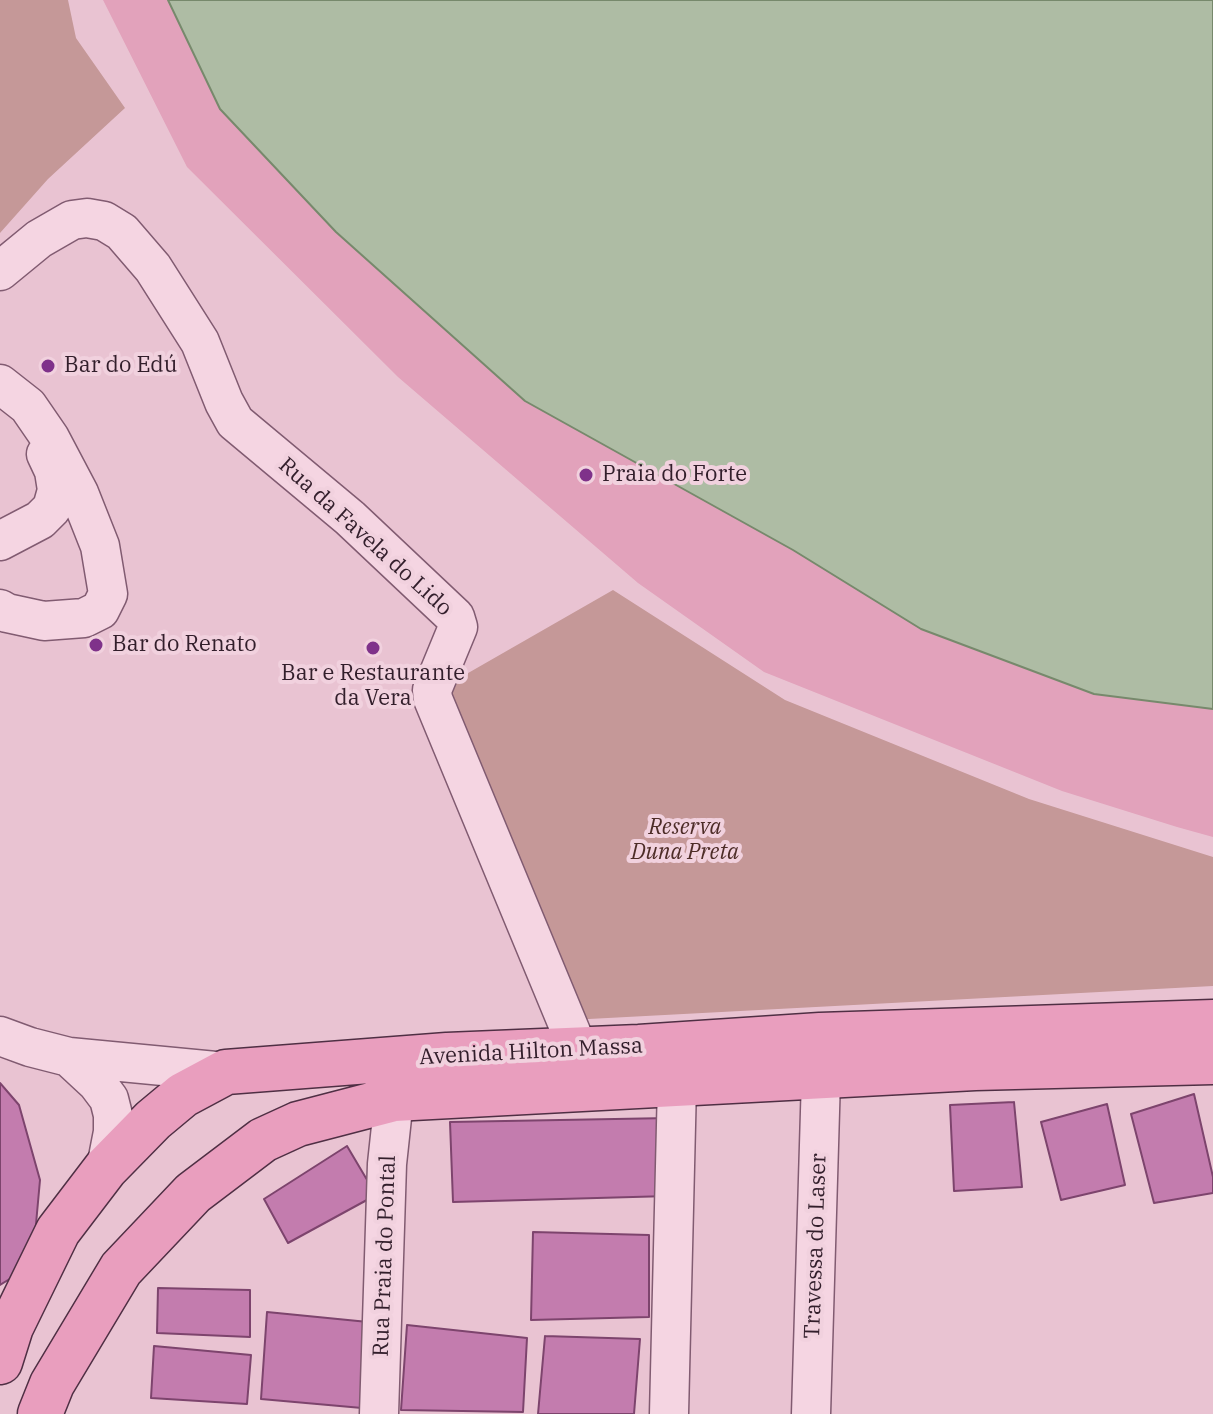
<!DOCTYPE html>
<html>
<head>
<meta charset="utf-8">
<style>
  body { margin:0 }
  canvas { display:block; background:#e9c3d2 }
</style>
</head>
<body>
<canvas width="1213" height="1414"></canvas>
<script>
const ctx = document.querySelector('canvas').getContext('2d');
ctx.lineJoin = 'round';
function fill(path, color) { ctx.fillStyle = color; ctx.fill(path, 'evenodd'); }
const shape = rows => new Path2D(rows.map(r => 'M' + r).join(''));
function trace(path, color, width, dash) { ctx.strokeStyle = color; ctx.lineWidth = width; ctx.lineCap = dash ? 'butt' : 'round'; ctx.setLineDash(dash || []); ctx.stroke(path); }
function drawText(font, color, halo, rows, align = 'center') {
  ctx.font = font + ' "IBM Plex Serif",serif'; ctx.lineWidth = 8; ctx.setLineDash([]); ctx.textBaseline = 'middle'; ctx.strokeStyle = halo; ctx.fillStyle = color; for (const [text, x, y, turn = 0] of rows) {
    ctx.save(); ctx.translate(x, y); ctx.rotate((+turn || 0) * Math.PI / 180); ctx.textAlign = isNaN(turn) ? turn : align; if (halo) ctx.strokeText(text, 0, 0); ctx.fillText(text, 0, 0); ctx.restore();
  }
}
const green = shape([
  [0,0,68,0,76,38,125,108,48,179,0,233],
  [613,590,785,700,1029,799,1213,857,1213,986,570,1020,442,688]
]);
const sand = shape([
  [103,0,168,0,220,109,336,232,525,401,793,550,921,629,1094,694,1213,709,1213,837,1177,827,1062,791,764,672,638,583,398,377,187,167]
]);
const water = shape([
  [168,0,1213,0,1213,709,1094,694,921,629,793,550,525,401,336,232,220,109,168,0]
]);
const building = shape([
  [0,1083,19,1105,40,1180,35,1235,13,1277,0,1285,0,1083],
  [1194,1094,1213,1177,1213,1193,1154,1203,1131,1114,1194,1094],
  [1014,1102,1022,1187,954,1191,950,1105,1014,1102],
  [1107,1104,1125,1185,1061,1200,1041,1122,1107,1104],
  [670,1118,669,1196,453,1202,450,1122,670,1118],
  [347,1146,376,1195,288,1243,264,1199,347,1146],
  [533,1232,649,1235,649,1317,531,1320,533,1232],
  [158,1288,250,1290,250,1337,157,1333,158,1288],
  [267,1312,368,1322,362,1408,261,1399,267,1312],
  [407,1325,527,1338,523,1412,401,1410,407,1325],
  [545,1336,640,1339,634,1414,538,1414,545,1336],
  [154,1346,251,1355,247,1404,151,1398,154,1346]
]);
const minor = shape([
  [0,271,39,239,72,220,87,218,104,221,122,232,153,268,200,342,224,402,235,422,350,518,455,617,458,627,432,690,433,699,578,1049],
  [0,384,28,406,50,438,79,493,100,546,108,594,100,610,84,618,44,621,7,613,0,609],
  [0,541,40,520,52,508,57,490,54,471,46,454],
  [0,1036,30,1047,69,1057,226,1072],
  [69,1057,97,1083,109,1099,113,1115,113,1132,106,1168],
  [379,1414,387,1164,394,1099],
  [669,1414,677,1084],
  [811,1414,821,1078]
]);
const major = shape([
  [0,1362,11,1327,58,1231,106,1168,153,1120,183,1095,226,1072,447,1055,639,1047,820,1035,1213,1022],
  [40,1414,52,1384,121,1269,193,1193,263,1140,298,1124,394,1099,975,1068,1213,1062]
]);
const markers = [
  [48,366,8,"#7f328a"],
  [586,475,8,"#7f328a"],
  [96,645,8,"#7f328a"],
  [373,648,8,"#7f328a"]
];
const poiNames = [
  ["Bar do Edú",64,366],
  ["Praia do Forte",602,475],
  ["Bar do Renato",112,645],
  ["Bar e Restaurante",373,674,"center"],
  ["da Vera",373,699,"center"]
];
const streetNames = [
  ["Rua da Favela do Lido",365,537,42],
  ["Avenida Hilton Massa",531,1052,-3],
  ["Travessa do Laser",816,1246,-88],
  ["Rua Praia do Pontal",385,1256,-88]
];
const parkNames = [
  ["Reserva",685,828],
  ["Duna Preta",685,853]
];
fill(green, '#c59898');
fill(sand, '#e2a2bb');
fill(water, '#aebca4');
trace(water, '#77896c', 2);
fill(building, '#c37cae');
trace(building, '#7d446d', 2);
trace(minor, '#815b71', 41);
trace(major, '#4f2f44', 47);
trace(minor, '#f5d5e2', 38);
trace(major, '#e99ebe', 44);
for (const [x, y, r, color] of markers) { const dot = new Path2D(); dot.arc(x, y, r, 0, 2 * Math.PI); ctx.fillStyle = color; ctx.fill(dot); trace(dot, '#f1d1de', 3); }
drawText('22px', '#321e2b', '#f1d1de', poiNames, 'left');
drawText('22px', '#321e2b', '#f1d1de', streetNames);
drawText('italic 22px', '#4d2c27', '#f1d1de', parkNames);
</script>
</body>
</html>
